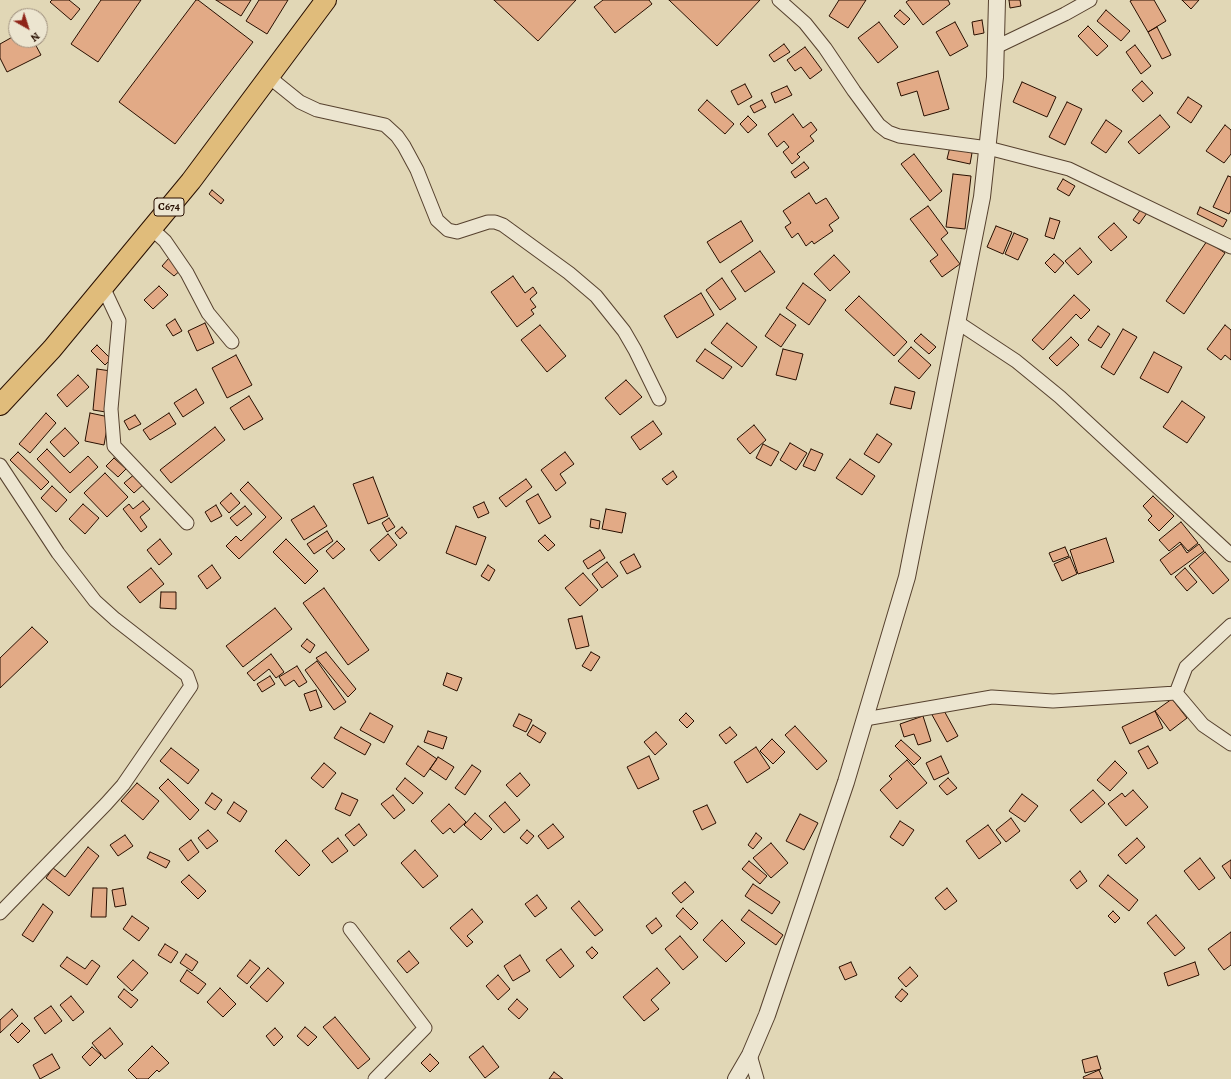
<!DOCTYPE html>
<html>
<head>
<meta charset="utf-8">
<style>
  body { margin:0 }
  #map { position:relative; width:1231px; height:1079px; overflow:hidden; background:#e1d7b6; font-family:Alegreya,serif }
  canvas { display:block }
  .north { position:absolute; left:8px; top:8px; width:40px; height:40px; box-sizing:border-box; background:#ece5d0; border:1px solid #9e8f7d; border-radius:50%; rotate:141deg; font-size:11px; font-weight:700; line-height:16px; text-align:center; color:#280f00 }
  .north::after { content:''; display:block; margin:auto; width:14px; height:18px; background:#8f2418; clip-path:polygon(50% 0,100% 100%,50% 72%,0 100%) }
</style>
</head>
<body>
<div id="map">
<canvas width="1231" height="1079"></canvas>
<div class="north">N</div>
</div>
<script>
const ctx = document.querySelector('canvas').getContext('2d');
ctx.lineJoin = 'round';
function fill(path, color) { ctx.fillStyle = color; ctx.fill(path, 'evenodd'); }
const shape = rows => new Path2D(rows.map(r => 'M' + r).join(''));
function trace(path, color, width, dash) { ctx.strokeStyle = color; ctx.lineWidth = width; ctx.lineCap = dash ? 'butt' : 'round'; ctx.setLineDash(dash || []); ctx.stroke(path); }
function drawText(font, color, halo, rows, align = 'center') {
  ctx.font = font + ' Alegreya,serif'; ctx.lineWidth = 3.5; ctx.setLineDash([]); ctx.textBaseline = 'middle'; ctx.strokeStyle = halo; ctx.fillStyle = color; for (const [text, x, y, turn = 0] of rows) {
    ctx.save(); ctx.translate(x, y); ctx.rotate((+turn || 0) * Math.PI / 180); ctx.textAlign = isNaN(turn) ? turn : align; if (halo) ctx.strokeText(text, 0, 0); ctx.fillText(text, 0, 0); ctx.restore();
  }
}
const building = shape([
  [52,0,69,0,80,9,71,20,50,2,52,0],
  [101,0,141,0,98,62,71,44,101,0],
  [196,0,198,0,253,42,175,144,119,102,196,0],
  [216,0,251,0,241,16,216,0],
  [259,0,288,0,267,34,246,21,259,0],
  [494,0,576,0,538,41,494,0],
  [603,0,649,0,652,4,615,33,594,7,603,0],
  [669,0,760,0,717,46,669,0],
  [839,0,866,0,848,28,829,16,839,0],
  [909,0,948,0,950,4,923,25,906,2,909,0],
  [1009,0,1020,0,1021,6,1010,8,1009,0],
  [1132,0,1154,0,1166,21,1148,32,1130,1,1132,0],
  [1182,0,1199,0,1191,9,1182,0],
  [900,10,910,19,904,25,894,16,900,10],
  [1106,10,1130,31,1121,41,1097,21,1106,10],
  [982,20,984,33,974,35,972,22,982,20],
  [879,22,898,47,878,63,858,38,879,22],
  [955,22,968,46,950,56,936,32,955,22],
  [1088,26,1108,46,1097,56,1078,36,1088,26],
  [1157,27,1171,55,1162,59,1148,32,1157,27],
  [16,35,16,40,33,40,41,55,7,72,0,58,0,44,16,35],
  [784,44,790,52,774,62,769,55,784,44],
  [1135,45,1151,66,1141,74,1126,52,1135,45],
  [805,47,822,70,810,79,801,67,795,71,787,60,805,47],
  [938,71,949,109,924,116,917,91,901,96,897,83,938,71],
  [1142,81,1153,93,1143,102,1132,90,1142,81],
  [1022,82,1056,97,1047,117,1013,102,1022,82],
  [745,84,752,97,738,105,731,91,745,84],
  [787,86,792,95,775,103,771,93,787,86],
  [1188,97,1202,106,1191,123,1177,113,1188,97],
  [707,100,734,124,725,134,698,110,707,100],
  [762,100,766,107,754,113,750,106,762,100],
  [1067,102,1082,109,1065,145,1049,137,1067,102],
  [793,114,803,128,811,122,817,130,810,136,814,141,797,154,800,157,792,164,783,152,789,147,784,141,777,147,768,134,793,114],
  [1160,115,1170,127,1139,154,1128,142,1160,115],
  [748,116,757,125,748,133,740,124,748,116],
  [1106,120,1122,131,1106,153,1091,143,1106,120],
  [1225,125,1231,130,1231,154,1224,163,1206,151,1225,125],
  [950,147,972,153,970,164,947,159,950,147],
  [914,154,942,191,930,201,901,164,914,154],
  [804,162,809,168,795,178,791,172,804,162],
  [953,174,971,176,965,229,946,227,953,174],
  [1228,176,1231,177,1231,210,1229,214,1213,207,1228,176],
  [1063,179,1075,186,1069,196,1057,189,1063,179],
  [212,190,224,200,221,204,209,194,212,190],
  [809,193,816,204,826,198,839,218,829,225,833,231,814,244,812,241,806,246,798,233,792,238,785,227,791,223,783,211,809,193],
  [928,206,948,233,941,239,960,264,942,277,930,261,938,255,910,219,928,206],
  [1200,207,1227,220,1223,227,1197,214,1200,207],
  [1141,209,1147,213,1139,224,1133,220,1141,209],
  [1050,218,1060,221,1054,239,1045,236,1050,218],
  [741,221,753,241,720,263,707,242,741,221],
  [1114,223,1127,237,1111,251,1098,237,1114,223],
  [996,226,1012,232,1003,254,987,247,996,226],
  [1014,233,1028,239,1018,260,1005,254,1014,233],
  [1207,241,1225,253,1184,314,1166,301,1207,241],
  [1080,248,1092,262,1078,275,1065,261,1080,248],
  [760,251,775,272,745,292,731,271,760,251],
  [1054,254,1064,263,1055,273,1045,263,1054,254],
  [834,255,850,272,830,291,814,274,834,255],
  [169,258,182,269,174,276,162,266,169,258],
  [513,276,525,293,533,287,537,293,530,299,536,307,531,310,534,314,517,327,491,292,513,276],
  [722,278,736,299,720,310,706,290,722,278],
  [803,283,826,300,809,325,786,308,803,283],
  [159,286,168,295,153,309,144,300,159,286],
  [701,293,714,315,677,338,664,316,701,293],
  [1074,295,1090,310,1081,319,1076,314,1043,350,1032,340,1074,295],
  [859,296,907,342,894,356,845,310,859,296],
  [780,314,796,325,781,347,765,336,780,314],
  [175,319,182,331,173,336,166,325,175,319],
  [205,323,214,343,197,351,188,331,205,323],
  [727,323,757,347,742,367,711,343,727,323],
  [540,325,566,356,547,372,521,340,540,325],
  [1225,325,1231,330,1231,360,1225,355,1221,360,1207,349,1225,325],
  [1098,326,1110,334,1101,348,1088,340,1098,326],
  [1123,329,1137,337,1114,375,1101,367,1123,329],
  [921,334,936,347,929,354,914,341,921,334],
  [1071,337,1079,345,1057,366,1049,358,1071,337],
  [97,345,111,359,105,365,91,351,97,345],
  [911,347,931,365,919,379,898,361,911,347],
  [705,349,732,367,723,379,696,361,705,349],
  [783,349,803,354,796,380,776,375,783,349],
  [1154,352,1182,367,1168,393,1140,378,1154,352],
  [236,355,252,385,227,398,212,368,236,355],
  [97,369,111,371,106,412,93,410,97,369],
  [78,375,89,387,67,407,57,395,78,375],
  [626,380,642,397,620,415,605,398,626,380],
  [895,387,915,392,911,409,890,404,895,387],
  [196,389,204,403,183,417,174,403,196,389],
  [249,396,263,419,244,430,230,408,249,396],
  [1182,401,1205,417,1187,443,1163,427,1182,401],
  [46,413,56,423,30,453,19,444,46,413],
  [90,413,109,417,104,445,85,441,90,413],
  [169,413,176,424,150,440,143,430,169,413],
  [135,415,141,424,129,430,124,421,135,415],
  [653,421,662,434,640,450,631,437,653,421],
  [754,425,766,440,750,454,737,439,754,425],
  [215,427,225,440,171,483,160,470,215,427],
  [65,428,79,443,64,457,50,442,65,428],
  [877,434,892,444,879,463,864,454,877,434],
  [790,443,807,453,796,470,780,460,790,443],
  [763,444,779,452,771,466,756,458,763,444],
  [47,449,70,473,88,456,98,467,70,493,37,459,47,449],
  [811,449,823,454,815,471,803,466,811,449],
  [18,452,49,482,41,490,10,460,18,452],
  [565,452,574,464,560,474,566,483,556,491,541,470,565,452],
  [114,458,126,469,118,477,106,466,114,458],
  [850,459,875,476,862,495,836,478,850,459],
  [673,471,677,477,667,485,662,479,673,471],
  [105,473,128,497,107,517,84,493,105,473],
  [136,473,145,483,134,493,124,483,136,473],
  [373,477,388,516,368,524,353,484,373,477],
  [526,479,532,487,506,507,499,498,526,479],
  [248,482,282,518,239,559,226,546,236,536,241,541,266,517,240,490,248,482],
  [52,486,67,500,56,512,41,498,52,486],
  [231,493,240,503,229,513,220,503,231,493],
  [538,494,551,517,539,524,526,501,538,494],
  [1153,496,1174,516,1159,531,1148,520,1152,516,1143,506,1153,496],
  [143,501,150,509,140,517,147,527,141,532,123,509,129,504,133,509,143,501],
  [484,502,489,513,478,518,473,507,484,502],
  [83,504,99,518,85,534,69,519,83,504],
  [216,505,222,516,211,522,205,512,216,505],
  [245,506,252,514,237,526,230,518,245,506],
  [314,506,327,526,304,540,291,520,314,506],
  [606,509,626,513,622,533,602,529,606,509],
  [389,518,395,527,387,532,382,523,389,518],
  [591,519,600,521,599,529,590,527,591,519],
  [1181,522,1198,543,1188,551,1180,542,1169,551,1159,540,1181,522],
  [456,526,486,537,476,565,446,553,456,526],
  [402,527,407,533,400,539,395,533,402,527],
  [327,531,333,541,314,554,307,544,327,531],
  [388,534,397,545,379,561,370,550,388,534],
  [545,535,555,545,548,551,538,541,545,535],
  [1106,538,1114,562,1078,574,1070,550,1106,538],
  [160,539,172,554,159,565,147,550,160,539],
  [286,539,318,571,305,584,273,552,286,539],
  [337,541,345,549,333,559,326,551,337,541],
  [1181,544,1187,553,1199,544,1204,551,1171,575,1160,560,1181,544],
  [1065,547,1069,556,1053,562,1049,553,1065,547],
  [600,550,605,558,588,569,583,561,600,550],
  [1205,552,1229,580,1213,594,1189,566,1205,552],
  [634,554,641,567,627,574,620,562,634,554],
  [1070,557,1077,574,1062,581,1054,564,1070,557],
  [607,562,618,576,602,588,592,574,607,562],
  [212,565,221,578,207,589,198,576,212,565],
  [488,565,495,570,489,581,481,576,488,565],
  [151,568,164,584,140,603,127,587,151,568],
  [1185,568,1197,582,1187,591,1175,577,1185,568],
  [583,573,598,590,580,606,565,588,583,573],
  [324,588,369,650,348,665,303,603,324,588],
  [161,592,176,592,176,609,160,608,161,592],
  [275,608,292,629,243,667,226,646,275,608],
  [582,616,589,646,576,649,568,619,582,616],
  [32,627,48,642,0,688,0,658,32,627],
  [307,639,315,645,310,653,301,646,307,639],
  [326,652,356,689,348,697,316,658,326,652],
  [591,652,600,657,591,671,582,666,591,652],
  [271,654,284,672,276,678,269,669,254,681,247,673,271,654],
  [317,661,346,702,334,710,305,670,317,661],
  [297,666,307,682,299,687,294,680,285,686,279,677,297,666],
  [447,673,462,678,457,691,443,685,447,673],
  [270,676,275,684,262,692,257,684,270,676],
  [316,690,322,707,310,711,304,694,316,690],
  [1172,699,1187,718,1170,731,1155,711,1172,699],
  [942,707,958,736,947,742,931,713,942,707],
  [1155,711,1163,728,1130,744,1122,727,1155,711],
  [370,713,393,726,384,743,360,730,370,713],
  [686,713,694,721,687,728,679,720,686,713],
  [519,714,532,720,526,732,513,726,519,714],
  [923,716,931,741,918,745,914,734,904,737,900,724,923,716],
  [533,725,546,733,540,743,527,735,533,725],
  [795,726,827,761,817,770,785,735,795,726],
  [341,727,371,744,365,755,334,738,341,727],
  [730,727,737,735,726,744,719,735,730,727],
  [428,731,447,737,443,749,424,742,428,731],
  [656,732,667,744,655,755,644,742,656,732],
  [772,739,785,752,773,764,760,751,772,739],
  [901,740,921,758,914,765,895,746,901,740],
  [418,746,437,759,424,777,406,764,418,746],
  [1148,746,1158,763,1148,769,1138,751,1148,746],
  [756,747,770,768,747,783,734,762,756,747],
  [171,748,199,770,188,784,160,761,171,748],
  [649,756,659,779,638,789,627,767,649,756],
  [941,756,949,773,934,780,926,763,941,756],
  [438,757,454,767,446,780,430,769,438,757],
  [907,760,927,783,897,809,880,790,892,779,889,776,907,760],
  [1115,761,1127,773,1110,791,1097,780,1115,761],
  [324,763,336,773,323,788,311,778,324,763],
  [472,765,481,771,465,795,455,788,472,765],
  [520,773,530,785,517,797,506,785,520,773],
  [405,778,423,793,413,804,396,789,405,778],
  [948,778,957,788,947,795,939,786,948,778],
  [168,779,199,810,190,820,159,788,168,779],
  [137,783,159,801,143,820,121,801,137,783],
  [1093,790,1105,803,1081,823,1070,810,1093,790],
  [1133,790,1148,807,1126,826,1108,804,1122,793,1125,797,1133,790],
  [212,793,222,800,215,810,205,803,212,793],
  [342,793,358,800,350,816,335,809,342,793],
  [1022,794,1038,806,1025,822,1009,811,1022,794],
  [393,795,405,810,394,819,381,804,393,795],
  [234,802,247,811,240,822,227,813,234,802],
  [505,802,520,820,504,833,489,816,505,802],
  [449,804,466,822,454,833,450,828,443,834,431,821,449,804],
  [707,805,716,823,702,830,693,811,707,805],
  [475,813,492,829,481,840,464,825,475,813],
  [800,814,818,823,804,850,786,841,800,814],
  [1011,818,1020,831,1006,842,996,830,1011,818],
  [900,821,914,830,903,846,890,837,900,821],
  [359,824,367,835,354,846,345,835,359,824],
  [553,824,564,837,548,849,538,836,553,824],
  [988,825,1001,843,979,859,966,841,988,825],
  [208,830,218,841,207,849,198,838,208,830],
  [527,830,534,836,527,844,520,838,527,830],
  [756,833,762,838,753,849,748,845,756,833],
  [125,835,133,846,118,856,110,845,125,835],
  [338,838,348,851,332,863,322,851,338,838],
  [1137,838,1145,847,1126,864,1118,855,1137,838],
  [191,840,199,852,188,861,179,849,191,840],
  [286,840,310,865,299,876,275,851,286,840],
  [771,843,788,863,771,878,753,858,771,843],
  [88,847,99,856,69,896,46,878,53,868,65,877,88,847],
  [415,850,438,876,423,888,401,863,415,850],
  [150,852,170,861,166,868,147,858,150,852],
  [1200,858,1215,878,1199,890,1184,871,1200,858],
  [1231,860,1231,879,1222,866,1231,860],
  [749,861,767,876,760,884,742,869,749,861],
  [1080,871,1087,881,1077,889,1070,880,1080,871],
  [189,875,206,891,198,899,181,882,189,875],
  [1108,875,1138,900,1129,911,1099,886,1108,875],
  [685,882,694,892,681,903,672,893,685,882],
  [753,884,780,902,772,914,745,896,753,884],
  [93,888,107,888,106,917,91,917,93,888],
  [123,888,126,905,115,907,112,890,123,888],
  [947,888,957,901,945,910,935,898,947,888],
  [537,895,547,908,535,917,525,904,537,895],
  [579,901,603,930,595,936,571,908,579,901],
  [43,904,53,912,33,942,22,935,43,904],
  [683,908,698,923,691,930,676,916,683,908],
  [472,909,483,922,467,936,473,942,467,947,450,928,472,909],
  [749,910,783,935,776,945,741,920,749,910],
  [1113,911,1120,918,1115,923,1108,916,1113,911],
  [1156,915,1185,948,1175,956,1147,923,1156,915],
  [132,916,149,928,139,941,123,929,132,916],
  [656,918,662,926,652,934,646,926,656,918],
  [722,920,745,943,726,962,703,940,722,920],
  [1231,932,1231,965,1224,970,1208,949,1231,932],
  [680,936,698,957,683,970,665,949,680,936],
  [165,944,178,952,171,963,158,955,165,944],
  [592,947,598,953,592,959,586,952,592,947],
  [561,949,574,966,560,978,546,960,561,949],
  [409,951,419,963,407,973,397,961,409,951],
  [186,954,198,962,192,971,180,963,186,954],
  [520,955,530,971,513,981,504,966,520,955],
  [67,957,85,969,92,960,100,966,87,985,60,966,67,957],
  [133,960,148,973,132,991,117,977,133,960],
  [250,960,260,968,247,984,237,976,250,960],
  [851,962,857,975,845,980,839,967,851,962],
  [1195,962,1199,975,1168,986,1164,973,1195,962],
  [910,967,918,976,906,987,898,978,910,967],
  [268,968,284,983,267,1002,250,987,268,968],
  [657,968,670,983,651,1000,659,1009,644,1021,623,997,657,968],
  [187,970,206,984,198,994,180,981,187,970],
  [498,975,510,989,498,1000,486,986,498,975],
  [220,988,236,1004,223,1017,207,1002,220,988],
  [124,989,138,1000,131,1008,118,997,124,989],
  [902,989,908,994,901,1002,895,997,902,989],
  [71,996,84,1012,73,1021,60,1005,71,996],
  [517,999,528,1009,519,1019,508,1009,517,999],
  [51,1006,62,1021,45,1034,34,1018,51,1006],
  [12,1009,18,1016,0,1033,0,1020,12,1009],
  [335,1017,370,1059,358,1069,323,1027,335,1017],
  [22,1023,30,1031,18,1043,10,1035,22,1023],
  [305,1027,317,1037,308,1046,297,1036,305,1027],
  [110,1028,123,1044,105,1059,92,1043,110,1028],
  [275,1028,283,1037,274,1046,266,1036,275,1028],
  [152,1046,169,1063,159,1072,157,1070,148,1079,137,1079,128,1070,152,1046],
  [483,1046,499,1067,485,1078,469,1057,483,1046],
  [92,1047,101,1055,90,1066,82,1057,92,1047],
  [52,1054,60,1068,40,1079,33,1065,52,1054],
  [430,1054,439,1063,430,1072,421,1063,430,1054],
  [1097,1056,1101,1069,1085,1073,1082,1060,1097,1056],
  [1099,1070,1103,1079,1084,1079,1083,1077,1099,1070],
  [554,1072,563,1079,549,1079,554,1072]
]);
const minor = shape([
  [779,0,805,23,825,48,854,91,879,125,888,132,899,136,988,148,1069,169,1231,247],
  [996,47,1065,14,1090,0],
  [269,77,300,102,317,110,385,125,397,136,404,146,417,170,437,220,448,230,457,232,488,222,495,222,503,225,569,273,596,296,624,331,635,350,659,399],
  [152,229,165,241,187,273,208,313,232,342],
  [103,287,119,321,111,409,114,446,187,523],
  [957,322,1016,361,1060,397,1231,555],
  [0,465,58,553,95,601,115,619,187,675,191,686,123,785,106,804,0,913],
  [1176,693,1186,667,1231,625],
  [865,719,992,697,1053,701,1176,693,1203,725,1231,744],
  [350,929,425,1028,375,1079],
  [750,1055,757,1079]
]);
const tertiary = shape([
  [736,1079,750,1055,767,1015,846,782,907,577,982,197,995,77,997,0]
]);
const primary = shape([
  [0,405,52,349,191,181,326,0]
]);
const shields = [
  [169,207,30]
];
const shieldNames = [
  ["C674",169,207]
];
fill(building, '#e2aa86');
trace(building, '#280f00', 1);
trace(minor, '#56412e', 15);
trace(tertiary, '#56412e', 18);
trace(primary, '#280f00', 22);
trace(minor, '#ece5d0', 13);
trace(tertiary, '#ece5d0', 16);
trace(primary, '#e0bc7b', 20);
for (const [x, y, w] of shields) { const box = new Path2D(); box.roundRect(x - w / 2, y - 9, w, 18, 3); ctx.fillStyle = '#ece5d0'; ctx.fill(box); trace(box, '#280f00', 1); }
drawText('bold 11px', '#280f00', null, shieldNames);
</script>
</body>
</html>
